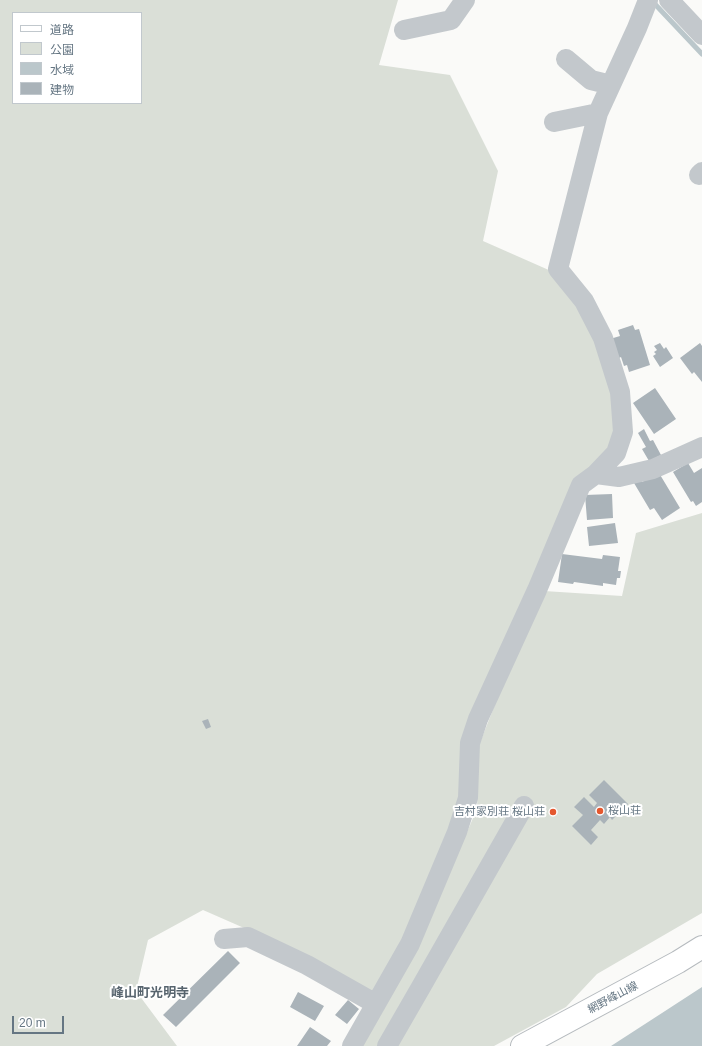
<!DOCTYPE html>
<html>
<head>
<meta charset="utf-8">
<style>
  body { margin:0 }
  #map { position:relative; width:702px; height:1046px; overflow:hidden; background:#fafaf8; font-family:Helvetica,"Noto Sans JP",sans-serif }
  canvas { display:block }
  .legend { position:absolute; left:12px; top:12px; width:130px; height:92px; box-sizing:border-box; background:#fff; border:1px solid #c1c8cd; margin:0; padding:5px 7px; list-style:none; font-size:12px; color:#657683 }
  .legend li { display:flex; align-items:center; gap:8px; height:20px }
  .legend b { width:20px; border:1px solid #c1c8cd }
  .scale { position:absolute; left:12px; top:1016px; width:52px; height:18px; box-sizing:border-box; border:2px solid #657683; border-top:0; padding-left:5px; font-size:12px; line-height:14px; white-space:nowrap; color:#657683; -webkit-text-stroke:3px #fff; paint-order:stroke }
</style>
</head>
<body>
<div id="map">
<canvas width="702" height="1046"></canvas>
<ul class="legend">
<li><b style="height:5px;background:#fff"></b>道路</li>
<li><b style="height:11px;background:#dadfd7"></b>公園</li>
<li><b style="height:11px;background:#bbc7cb"></b>水域</li>
<li><b style="height:11px;background:#aab3b9"></b>建物</li>
</ul>
<div class="scale">20 m</div>
</div>
<script>
const ctx = document.querySelector('canvas').getContext('2d');
ctx.lineJoin = 'round';
function fill(path, color) { ctx.fillStyle = color; ctx.fill(path, 'evenodd'); }
const shape = rows => new Path2D(rows.map(r => 'M' + r).join(''));
function trace(path, color, width, dash) { ctx.strokeStyle = color; ctx.lineWidth = width; ctx.lineCap = dash ? 'butt' : 'round'; ctx.setLineDash(dash || []); ctx.stroke(path); }
function drawText(font, color, halo, rows, align = 'center') {
  ctx.font = font + ' Helvetica,"Noto Sans JP",sans-serif'; ctx.lineWidth = 4; ctx.setLineDash([]); ctx.textBaseline = 'middle'; ctx.strokeStyle = halo; ctx.fillStyle = color; for (const [text, x, y, turn = 0] of rows) {
    ctx.save(); ctx.translate(x, y); ctx.rotate((+turn || 0) * Math.PI / 180); ctx.textAlign = isNaN(turn) ? turn : align; if (halo) ctx.strokeText(text, 0, 0); ctx.fillText(text, 0, 0); ctx.restore();
  }
}
const green = shape([
  [0,0,398,0,379,65,450,75,498,171,483,241,551,271,580,304,615,392,616,432,610,449,575,483,460,795,451,827,409,926,373,994,308,956,203,910,148,940,136,991,177,1046,0,1046],
  [13,13,141,13,141,103,13,103],
  [702,513,702,913,597,974,566,1007,494,1046,359,1046,419,942,477,809,479,745,524,631,544,591,622,596,636,533]
]);
const water = shape([
  [702,987,702,1046,611,1046,662,1013]
]);
const stream = shape([
  [652,1,702,54]
]);
const building = shape([
  [633,325,635,330,639,329,650,365,629,372,627,365,624,366,621,357,617,359,610,339,620,336,618,330],
  [660,343,664,349,666,347,673,358,660,367,653,356,656,354,654,352,657,350,654,346],
  [700,343,702,346,702,382,694,372,692,374,680,358],
  [655,388,676,419,654,434,633,403],
  [644,429,650,441,653,440,661,455,649,461,642,449,646,447,638,433],
  [688,463,694,473,702,468,702,502,696,506,693,501,691,502,673,472],
  [659,473,680,508,662,520,654,508,650,510,634,483,640,479,642,482],
  [612,494,613,518,587,520,585,495],
  [615,523,618,543,589,546,587,527],
  [562,554,602,559,603,555,620,557,618,571,621,571,620,578,617,578,616,585,603,583,603,586,574,582,573,584,558,582],
  [208,719,211,727,206,729,202,721],
  [604,780,628,804,612,820,610,817,604,824,600,820,591,830,598,837,591,845,572,826,583,815,574,807,584,797,594,807,597,803,589,795],
  [228,951,240,963,176,1027,163,1015],
  [298,992,324,1006,315,1021,290,1007],
  [348,1000,359,1009,347,1024,335,1015],
  [310,1027,331,1041,327,1046,297,1046]
]);
const minor = shape([
  [669,0,702,35],
  [404,30,451,20,465,0],
  [566,59,591,80,611,85],
  [554,122,598,113],
  [699,175,702,172],
  [596,474,619,477,653,469,702,447],
  [224,939,248,937,307,965,376,1004],
  [352,1046,410,944,457,832,468,798,470,743,478,719,537,590,581,485,596,474,616,453,623,432,620,392,603,338,584,301,558,269,598,113,637,28,648,0],
  [387,1046,421,987,524,806]
]);
const major = shape([
  [522,1046,678,962,702,947]
]);
const markers = [
  [600,811,4,"#e4572e"],
  [553,812,4,"#e4572e"]
];
const poiNames = [
  ["桜山荘",608,811],
  ["吉村家別荘 桜山荘",545,812,"right"]
];
const streetNames = [
  ["網野峰山線",613,998,-28]
];
const quarterNames = [
  ["峰山町光明寺",150,993]
];
fill(green, '#dadfd7');
fill(water, '#bbc7cb');
trace(stream, '#bbc7cb', 5);
fill(building, '#aab3b9');
trace(major, '#b5babe', 24);
trace(minor, '#c3c8cc', 20);
trace(major, '#fff', 22);
for (const [x, y, r, color] of markers) { const dot = new Path2D(); dot.arc(x, y, r, 0, 2 * Math.PI); ctx.fillStyle = color; ctx.fill(dot); trace(dot, '#fff', 1.5); }
drawText('11px', '#657683', '#fff', poiNames, 'left');
drawText('11px', '#657683', '#fff', streetNames);
drawText('bold 13px', '#57646e', '#fff', quarterNames);
</script>
</body>
</html>
